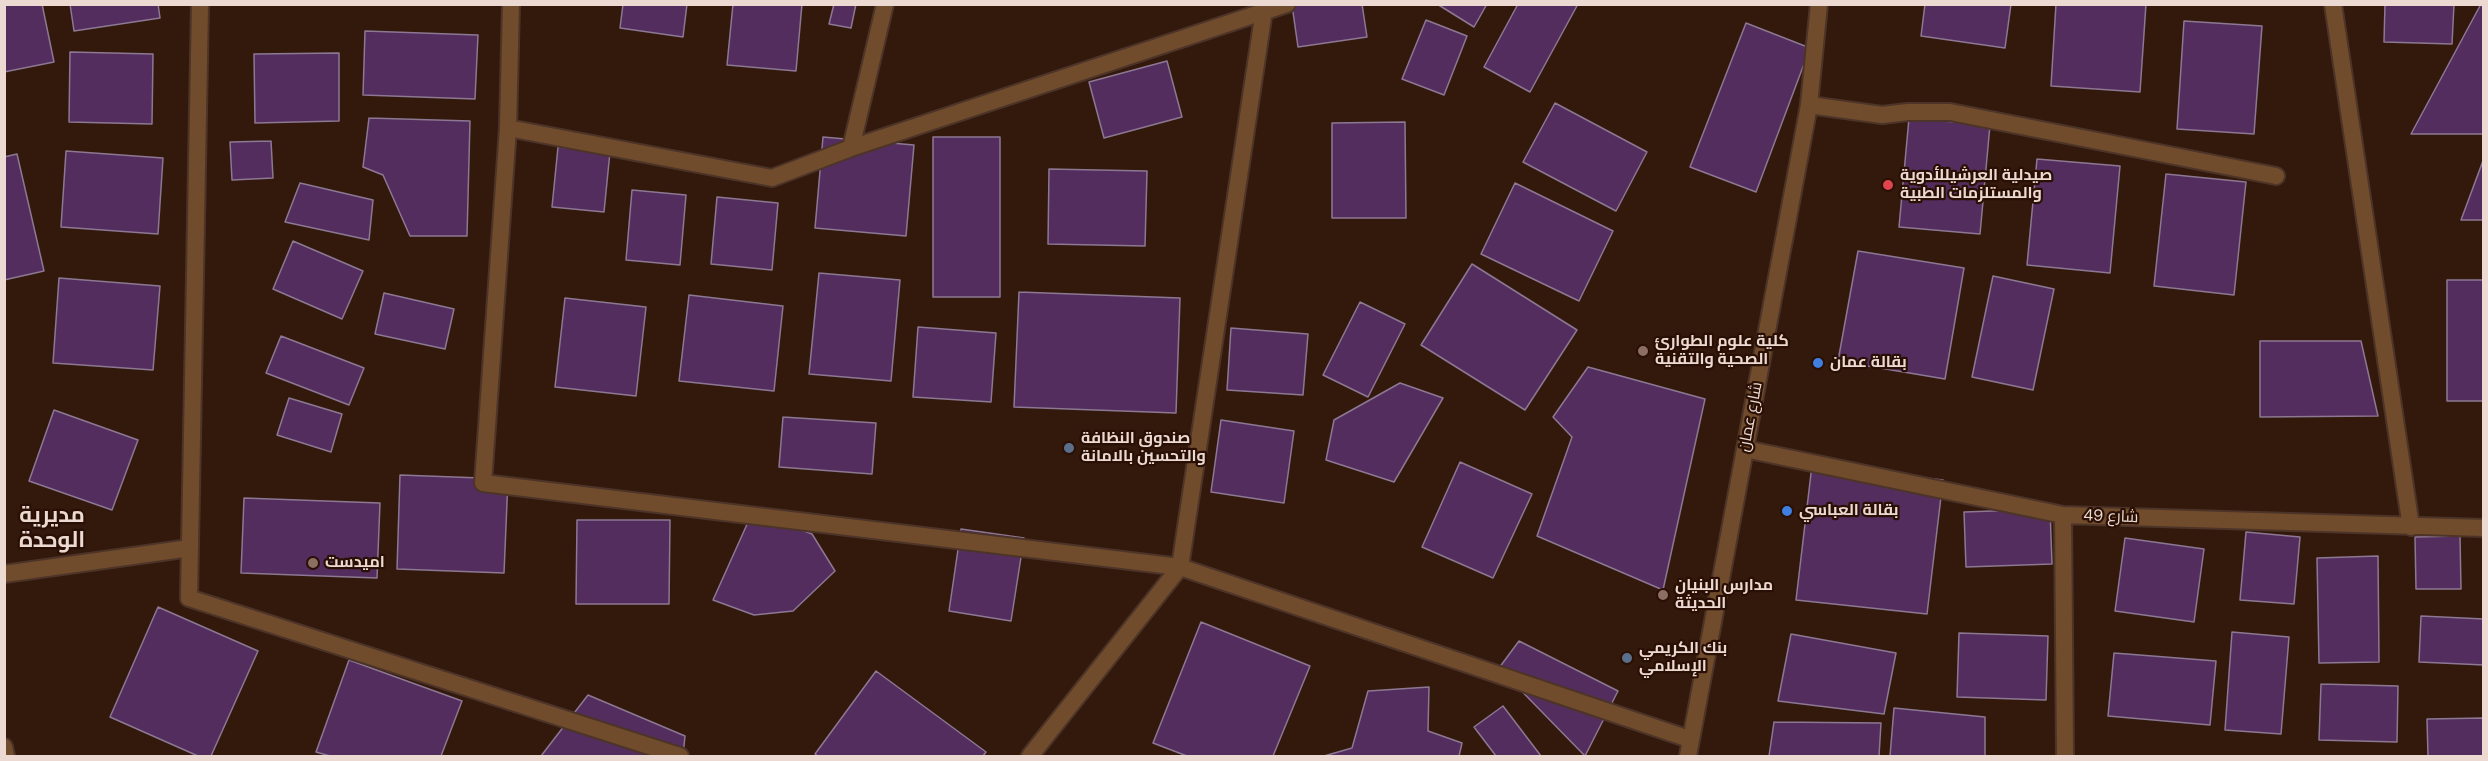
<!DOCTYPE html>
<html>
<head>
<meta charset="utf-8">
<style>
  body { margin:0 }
  #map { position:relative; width:2488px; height:761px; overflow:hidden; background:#33190c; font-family:"DM Sans",sans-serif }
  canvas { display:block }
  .frame { position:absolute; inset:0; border:6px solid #ecd9d1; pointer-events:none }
</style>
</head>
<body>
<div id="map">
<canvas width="2488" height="761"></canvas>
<div class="frame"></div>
</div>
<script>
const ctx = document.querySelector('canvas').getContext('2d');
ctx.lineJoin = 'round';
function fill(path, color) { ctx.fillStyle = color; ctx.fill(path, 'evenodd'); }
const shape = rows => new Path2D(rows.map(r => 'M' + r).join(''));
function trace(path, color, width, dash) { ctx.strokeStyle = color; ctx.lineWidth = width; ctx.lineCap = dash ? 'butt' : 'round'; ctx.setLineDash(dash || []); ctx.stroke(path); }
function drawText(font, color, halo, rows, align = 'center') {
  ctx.font = font + ' "DM Sans",Cairo,sans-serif'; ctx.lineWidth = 4.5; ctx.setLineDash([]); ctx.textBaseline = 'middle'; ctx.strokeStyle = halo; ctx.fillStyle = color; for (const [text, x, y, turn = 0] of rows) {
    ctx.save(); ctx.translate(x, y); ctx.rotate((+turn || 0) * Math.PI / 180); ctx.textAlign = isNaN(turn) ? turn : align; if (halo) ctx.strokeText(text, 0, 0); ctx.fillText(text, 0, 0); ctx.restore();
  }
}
const building = shape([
  [4,4,42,4,54,62,4,72,4,4],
  [70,4,158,4,160,18,74,31,70,4],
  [623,4,687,4,683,37,620,28,623,4],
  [733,4,802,4,796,71,727,65,733,4],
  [834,4,856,4,851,28,829,24,834,4],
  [1362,4,1367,37,1298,47,1292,5,1362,4],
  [1437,4,1487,4,1474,27,1437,4],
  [1518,4,1578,4,1530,92,1484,67,1518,4],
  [1925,4,2011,4,2005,48,1921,36,1925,4],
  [2056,4,2146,4,2140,92,2051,86,2056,4],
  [2385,4,2454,4,2452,44,2384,42,2385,4],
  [2481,4,2484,4,2484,134,2411,134,2481,4],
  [1426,20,1467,36,1444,95,1402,79,1426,20],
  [2184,21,2262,26,2254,134,2177,129,2184,21],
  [1746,23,1810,48,1756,192,1690,167,1746,23],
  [365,31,478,35,475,99,363,95,365,31],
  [70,52,153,54,152,124,69,122,70,52],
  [339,53,339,121,255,123,254,54,339,53],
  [1167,61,1182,117,1104,138,1089,82,1167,61],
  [1555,103,1647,152,1616,211,1523,162,1555,103],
  [369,118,470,121,467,236,410,236,383,175,363,167,369,118],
  [1909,118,1990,125,1980,234,1899,227,1909,118],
  [1405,122,1406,218,1332,218,1332,123,1405,122],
  [823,137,914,145,906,236,815,228,823,137],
  [933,137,1000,137,1000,297,933,297,933,137],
  [271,141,273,178,232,180,230,142,271,141],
  [558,147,610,152,604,212,552,207,558,147],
  [66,151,163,158,158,234,61,227,66,151],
  [17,154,44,271,4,280,4,157,17,154],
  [2484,158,2484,220,2461,220,2484,158],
  [2037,159,2120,166,2110,273,2027,265,2037,159],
  [1049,169,1147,171,1145,246,1048,244,1049,169],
  [2166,174,2246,182,2234,295,2154,286,2166,174],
  [300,183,373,200,369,240,285,222,300,183],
  [1515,183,1613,231,1579,301,1481,254,1515,183],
  [632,190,686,195,680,265,626,260,632,190],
  [717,197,778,203,772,270,711,264,717,197],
  [293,241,363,271,342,319,273,289,293,241],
  [1858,251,1964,268,1945,379,1838,361,1858,251],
  [1472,264,1577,330,1525,410,1421,345,1472,264],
  [819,273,900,280,891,381,809,374,819,273],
  [1993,276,2054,289,2033,390,1972,377,1993,276],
  [59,278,160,286,153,370,53,363,59,278],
  [2447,280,2484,280,2484,401,2447,401,2447,280],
  [1019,292,1180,298,1176,413,1014,407,1019,292],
  [384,293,454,309,445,349,375,334,384,293],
  [689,295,783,306,774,391,679,381,689,295],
  [565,298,646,307,636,396,555,387,565,298],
  [1360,302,1405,324,1368,397,1323,375,1360,302],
  [918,327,996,333,991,402,913,397,918,327],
  [1231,328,1308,334,1303,395,1227,390,1231,328],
  [281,336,364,368,349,405,266,373,281,336],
  [2260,341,2361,341,2378,416,2260,417,2260,341],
  [1588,367,1705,399,1663,590,1537,536,1572,437,1553,417,1588,367],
  [1400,383,1443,398,1394,482,1326,460,1334,420,1400,383],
  [289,398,342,414,331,452,277,435,289,398],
  [54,410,138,440,112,510,29,481,54,410],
  [783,417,876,423,872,474,779,467,783,417],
  [1221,420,1294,431,1284,503,1211,492,1221,420],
  [1460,462,1532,494,1493,578,1422,547,1460,462],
  [1812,465,1943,480,1927,614,1796,600,1812,465],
  [400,475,508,479,504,573,397,569,400,475],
  [244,498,380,503,377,578,241,573,244,498],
  [2050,509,2052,564,1966,567,1964,512,2050,509],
  [753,511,812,534,835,571,793,611,754,615,713,600,753,511],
  [577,520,670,520,669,604,576,604,577,520],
  [961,529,1024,538,1011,621,949,611,961,529],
  [2246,532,2300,537,2294,604,2240,600,2246,532],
  [2460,536,2461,589,2416,589,2415,537,2460,536],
  [2125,538,2204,549,2194,622,2115,611,2125,538],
  [2378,556,2379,662,2319,663,2317,558,2378,556],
  [158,607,258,651,211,756,198,756,110,717,158,607],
  [2421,616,2484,619,2484,665,2419,662,2421,616],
  [1201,622,1310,666,1273,756,1187,756,1153,743,1201,622],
  [2232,632,2289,637,2281,734,2225,730,2232,632],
  [1959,633,2048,636,2046,700,1957,697,1959,633],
  [1791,634,1896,653,1884,714,1778,701,1791,634],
  [1519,641,1618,691,1585,756,1499,668,1519,641],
  [2114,653,2216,661,2210,725,2108,716,2114,653],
  [349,660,462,701,441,756,330,756,316,752,349,660],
  [876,671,986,752,983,756,818,756,815,754,876,671],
  [2321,684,2398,686,2397,742,2319,740,2321,684],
  [1429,687,1428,731,1462,743,1459,756,1324,756,1352,748,1368,691,1429,687],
  [588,695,685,736,683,756,541,756,588,695],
  [1503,706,1541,756,1496,756,1474,727,1503,706],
  [1894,708,1985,717,1985,756,1890,756,1894,708],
  [2484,718,2484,756,2428,756,2427,719,2484,718],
  [1774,722,1881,723,1879,756,1769,756,1774,722]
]);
const minor = shape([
  [200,4,189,598,680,756],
  [511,4,508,128,483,483,1180,567,1689,739],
  [2333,4,2411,527],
  [1809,105,1882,115,1908,112,1950,112,2276,176],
  [508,128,772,178,851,148,1287,4],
  [851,148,885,4],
  [1745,449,2063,515,2484,528],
  [2063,515,2065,756],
  [4,574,190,548],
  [4,747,6,756],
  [1030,756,1180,567,1265,4]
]);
const tertiary = shape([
  [1688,756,1809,105,1819,4]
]);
const markers = [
  [1888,185,6,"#e0444e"],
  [1643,351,6,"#8d6e63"],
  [1818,363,6,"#3f7fe0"],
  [1069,448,6,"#5c6f8a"],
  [1787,511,6,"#3f7fe0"],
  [313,563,6,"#8d6e63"],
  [1663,595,6,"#8d6e63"],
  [1627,658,6,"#5c6f8a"]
];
const poiNames = [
  ["صيدلية العرشيللأدوية",1900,176],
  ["والمستلزمات الطبية",1900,194],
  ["كلية علوم الطوارئ",1655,342],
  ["الصحية والتقنية",1655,360],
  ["بقالة عمان",1830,363],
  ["صندوق النظافة",1081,439],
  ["والتحسين بالامانة",1081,457],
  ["بقالة العباسي",1799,511],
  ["اميدست",325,563],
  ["مدارس البنيان",1675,586],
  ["الحديثة",1675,604],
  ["بنك الكريمي",1639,649],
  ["الإسلامي",1639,667]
];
const streetNames = [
  ["شارع عمان",1751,417,-79],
  ["شارع 49",2111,517,2]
];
const districtNames = [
  ["مديرية",52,516],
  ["الوحدة",52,541]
];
fill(building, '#532d5e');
trace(building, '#8d7893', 1.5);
trace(minor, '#4d3428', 20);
trace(tertiary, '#4d3428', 20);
trace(minor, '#714c2c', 16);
trace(tertiary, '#714c2c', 16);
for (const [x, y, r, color] of markers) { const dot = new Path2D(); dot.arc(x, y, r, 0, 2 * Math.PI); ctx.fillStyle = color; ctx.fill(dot); trace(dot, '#290f04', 2); }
drawText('bold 16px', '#ecd9d1', '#290f04', poiNames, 'left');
drawText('16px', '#ecd9d1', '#290f04', streetNames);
drawText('bold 22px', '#ecd9d1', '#290f04', districtNames);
</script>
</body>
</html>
